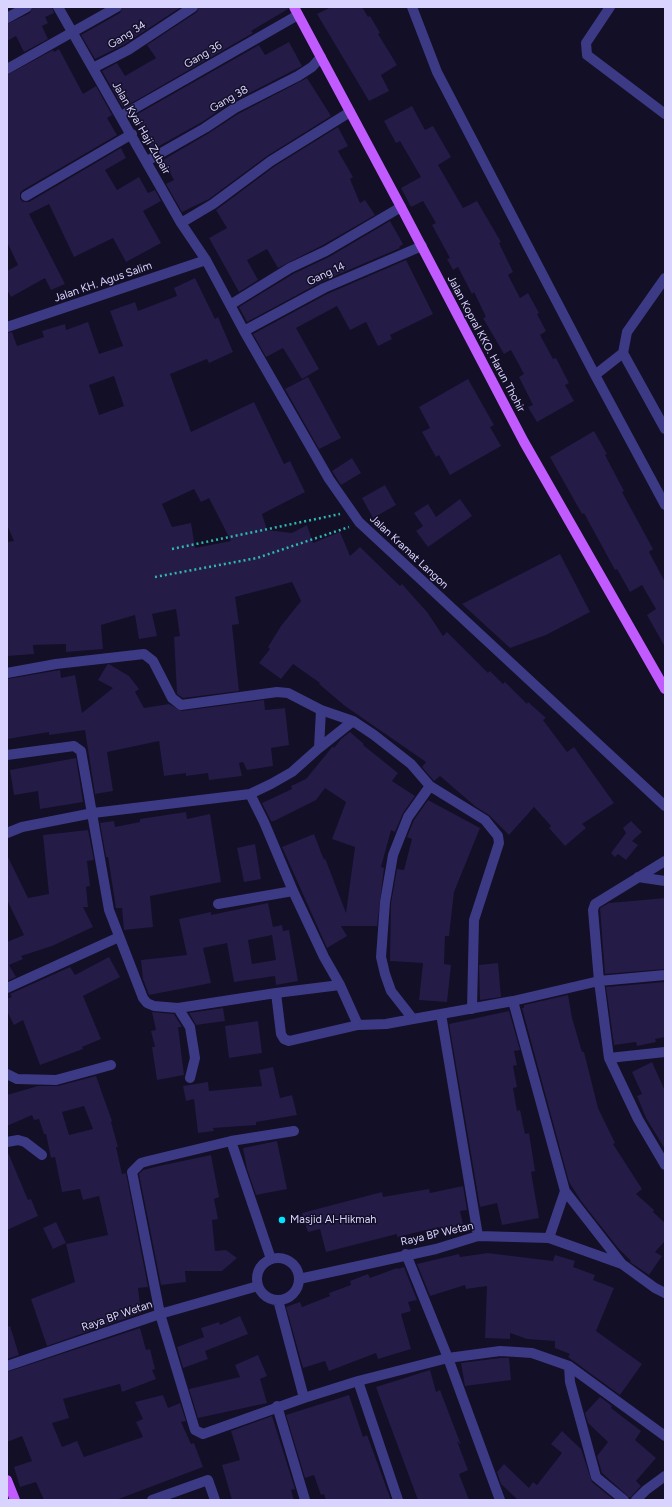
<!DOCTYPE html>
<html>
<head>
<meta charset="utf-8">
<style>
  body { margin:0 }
  #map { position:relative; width:672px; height:1507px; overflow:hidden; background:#130f26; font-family:Figtree,sans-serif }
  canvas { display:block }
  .frame { position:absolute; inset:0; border:8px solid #d9d4ff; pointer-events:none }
</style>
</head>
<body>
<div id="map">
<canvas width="672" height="1507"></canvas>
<div class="frame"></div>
</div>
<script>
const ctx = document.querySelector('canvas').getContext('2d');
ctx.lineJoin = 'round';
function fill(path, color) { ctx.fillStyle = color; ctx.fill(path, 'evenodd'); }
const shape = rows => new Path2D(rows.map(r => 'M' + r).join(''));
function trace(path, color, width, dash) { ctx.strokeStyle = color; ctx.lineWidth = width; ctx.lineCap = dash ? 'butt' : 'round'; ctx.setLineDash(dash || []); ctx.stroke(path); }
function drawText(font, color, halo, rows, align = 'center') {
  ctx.font = font + ' Figtree,sans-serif'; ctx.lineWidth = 3; ctx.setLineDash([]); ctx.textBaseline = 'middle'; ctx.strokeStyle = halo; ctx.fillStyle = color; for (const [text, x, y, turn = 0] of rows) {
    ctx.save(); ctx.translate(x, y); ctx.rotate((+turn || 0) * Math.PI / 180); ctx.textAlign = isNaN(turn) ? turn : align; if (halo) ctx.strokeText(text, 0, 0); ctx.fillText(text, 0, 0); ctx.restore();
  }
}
const building = shape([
  [33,7,52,7,54,13,45,17,48,23,42,26,48,39,24,52,16,36,7,41,7,24,30,13],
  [123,7,181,7,125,44,95,59,81,35,120,13],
  [199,7,288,7,288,9,251,31,253,33,123,108,102,71,117,63,125,76,156,58,147,45,197,12],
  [331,7,362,7,368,17,370,16,380,33,378,34,397,65,381,75,389,91,369,101,317,14],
  [289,42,302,66,232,102,202,122,152,150,134,116,259,45,265,55],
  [59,49,83,94,96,86,112,115,107,118,117,135,23,190,20,193,20,199,23,202,29,202,121,148,126,158,105,170,117,190,139,177,148,193,155,190,161,201,143,211,161,243,126,262,113,238,74,257,49,204,29,214,65,284,51,290,45,278,11,297,7,290,7,271,18,265,7,242,7,75,53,50,54,52],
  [307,78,331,116,267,156,209,199,182,212,166,184,174,180,163,160,209,133,238,114],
  [412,106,425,130,433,126,451,157,438,165,463,208,477,201,501,242,499,243,513,272,508,275,520,298,528,293,539,313,537,314,546,331,540,335,553,359,556,358,569,383,565,385,574,401,537,422,528,407,533,405,519,377,524,374,511,350,504,354,483,318,486,317,474,292,472,294,458,267,453,270,447,259,450,258,432,225,436,223,423,201,411,207,401,188,421,177,400,141,396,143,384,121],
  [338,127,348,146,338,151,353,177,350,179,360,203,365,200,375,215,323,245,278,268,267,249,247,260,258,280,239,292,209,238,227,228,216,210,275,166],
  [390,221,403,244,399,247,400,248,321,282,247,322,239,307,293,274,329,257],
  [406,260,433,314,390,335,392,339,378,346,366,322,350,330,337,306,296,328,319,369,302,379,283,348,266,357,253,334,327,294],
  [195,278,215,319,218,317,233,352,209,363,207,359,170,374,191,432,254,402,284,464,290,461,305,492,262,514,267,530,292,533,307,525,313,543,340,532,350,556,360,547,400,586,402,584,427,612,443,636,447,632,488,673,490,671,503,684,505,682,527,704,528,702,546,718,543,720,567,752,574,747,614,803,582,824,586,828,565,846,549,828,551,826,534,807,509,835,489,815,476,807,440,776,434,781,422,767,426,762,345,706,319,684,320,683,293,664,281,679,259,663,270,649,268,647,281,626,301,601,292,582,235,597,239,624,232,625,239,691,183,698,177,694,174,637,180,636,176,609,152,614,157,636,139,639,135,615,101,625,103,649,66,652,66,644,33,645,34,654,7,656,7,542,14,541,7,525,7,333,12,332,17,346,44,337,42,331,65,324,66,330,88,322,99,354,123,346,110,311,135,302,138,311,177,296,174,288],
  [114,376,124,406,99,415,89,385],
  [194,489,201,502,209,498,231,541,195,548,191,523,172,527,162,504],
  [308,377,341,438,319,449,285,389],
  [468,379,494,425,490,427,501,446,450,475,439,455,436,457,422,432,430,428,419,407],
  [594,431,607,454,605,455,624,491,622,492,653,549,649,552,665,582,665,647,647,615,656,609,642,585,630,592,617,569,615,570,584,513,582,514,550,457],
  [352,458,361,473,341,485,332,471],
  [385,485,396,505,373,518,362,498],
  [460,499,472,516,428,547,416,531,423,526,414,513,428,504,436,517],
  [560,554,590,612,546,635,510,648,462,604],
  [109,664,129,676,139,689,135,692,144,708,169,704,182,711,264,700,265,710,285,708,289,745,271,748,273,766,247,770,243,762,239,763,242,776,209,780,208,773,186,776,186,773,164,776,159,741,107,752,113,791,95,794,85,730,49,735,49,732,7,739,7,679,60,670,61,678,75,675,82,713,113,688,98,680,107,665],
  [350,732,364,744,363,745,398,773,392,781,415,796,403,813,395,832,391,830,381,867,384,868,377,926,341,926,347,936,327,948,282,847,314,834,324,860,325,858,346,913,355,847,332,839,346,802,325,788,316,800,274,821,271,821,262,803,292,789,291,786,306,779,333,746,334,748,341,739],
  [76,758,83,802,40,809,38,791,14,795,10,770],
  [428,800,480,828,454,892,449,936,445,936,444,964,451,965,447,1002,419,1000,423,963,390,961,391,903,397,869,404,870,412,839,407,837,414,820],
  [186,812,187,819,210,814,221,882,150,896,153,927,124,930,122,908,116,908,108,857,106,857,100,823,114,821,115,827,140,822,140,819],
  [631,821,642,832,632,841,638,845,626,860,618,854,615,857,611,853,626,833,623,828],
  [88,830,94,860,87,861,90,886,86,887,88,907,83,907,93,927,52,946,21,956,23,959,9,965,16,977,7,981,7,942,24,935,7,900,7,855,28,898,49,894,43,835],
  [255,844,261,879,244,882,237,848],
  [665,898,665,969,605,974,600,908,609,903],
  [268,903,273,927,282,925,283,931,289,930,298,981,276,985,275,976,234,982,227,943,203,948,211,983,149,995,143,979,141,960,187,955,179,919,211,912,211,915],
  [272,935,276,960,252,964,248,940],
  [109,957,120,977,83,996,101,1039,82,1047,83,1049,40,1065,23,1020,14,1025,7,1011,7,999,12,997,10,994,70,967,75,975],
  [498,963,501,997,480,1000,479,965],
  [665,982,665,1037,655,1039,656,1042,637,1046,636,1042,614,1045,606,987],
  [568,995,572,1018,582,1052,584,1052,598,1108,615,1143,613,1144,642,1189,636,1194,654,1210,653,1212,665,1223,665,1241,655,1252,662,1256,649,1275,630,1262,631,1261,618,1248,581,1201,569,1182,522,1008,524,1008,524,1005],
  [223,1008,225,1021,196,1025,189,1013],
  [509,1011,520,1050,514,1051,517,1065,513,1066,517,1087,513,1088,517,1111,520,1110,525,1134,529,1133,535,1171,531,1172,539,1218,502,1225,497,1203,480,1207,449,1024],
  [152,1012,174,1014,182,1027,178,1027,184,1075,157,1080,152,1047,155,1047,151,1031,156,1030],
  [258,1021,262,1053,229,1058,225,1026],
  [652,1062,665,1091,665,1149,646,1118,637,1096,642,1094,632,1072],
  [273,1067,280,1098,292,1095,297,1115,256,1122,256,1125,213,1128,214,1131,198,1133,194,1099,186,1101,183,1086,208,1082,209,1091,262,1086,259,1070],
  [96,1076,112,1121,111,1122,118,1147,116,1147,122,1174,126,1173,148,1287,138,1288,141,1313,47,1346,31,1299,75,1282,66,1244,108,1235,99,1196,83,1200,80,1189,62,1192,55,1157,51,1158,46,1134,44,1134,39,1119,34,1120,32,1115,7,1126,7,1095,38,1086,58,1086],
  [84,1106,93,1129,69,1135,62,1112],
  [277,1141,287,1189,256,1195,247,1169,243,1148],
  [7,1150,28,1200,31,1199,38,1216,7,1230],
  [211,1155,219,1197,214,1199,218,1219,212,1220,215,1251,226,1250,237,1258,222,1271,185,1271,186,1282,161,1285,139,1174,143,1170,159,1166],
  [463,1186,467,1210,460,1211,463,1224,440,1229,439,1227,397,1237,397,1234,326,1252,320,1229,308,1232,302,1213,382,1192,383,1197,429,1189,430,1193],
  [56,1222,66,1243,53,1249,43,1228],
  [488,1253,553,1261,555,1255,575,1261,573,1267,595,1275,593,1280,614,1288,596,1331,642,1364,620,1395,568,1357,570,1354,555,1348,555,1341,527,1339,510,1333,510,1339,485,1338,487,1286,466,1289,465,1285,430,1296,417,1264,459,1254,460,1257],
  [404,1267,417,1300,408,1302,411,1311,401,1314,411,1349,378,1359,376,1353,329,1371,325,1361,303,1368,286,1307,300,1302,302,1307,330,1296,329,1293,351,1285,350,1281,368,1274,370,1278,397,1268,398,1269],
  [240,1316,248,1334,205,1351,208,1359,183,1368,177,1347,204,1337,201,1328,219,1322,220,1325],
  [10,1326,19,1355,7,1359,7,1327],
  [140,1328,146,1350,150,1349,155,1369,152,1370,156,1379,122,1392,120,1384,63,1399,69,1418,52,1423,62,1447,77,1441,84,1457,143,1437,136,1422,143,1419,135,1402,163,1395,168,1408,180,1403,186,1421,181,1422,191,1444,194,1443,203,1467,116,1500,44,1500,36,1482,20,1487,14,1467,32,1461,22,1436,7,1442,7,1372],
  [258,1355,267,1376,260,1379,267,1403,198,1418,189,1389,240,1377,235,1365],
  [500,1358,509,1358,511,1380,465,1386,461,1363],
  [430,1370,436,1392,440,1390,461,1445,457,1441,468,1470,459,1474,469,1500,418,1500,376,1387],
  [349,1395,363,1437,367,1435,391,1500,326,1500,324,1494,321,1495,314,1475,305,1478,286,1415],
  [600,1397,612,1406,611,1408,641,1431,635,1440,656,1458,636,1481,641,1486,630,1498,602,1473,597,1456,608,1442,588,1423,585,1413],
  [272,1416,295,1489,291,1490,294,1500,232,1500,222,1465,240,1460,231,1431],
  [562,1431,581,1449,592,1482,614,1500,518,1500,501,1484,497,1472,504,1464,529,1488,533,1482,537,1485,562,1453,551,1444]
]);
const path = shape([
  [172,549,340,514],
  [155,577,257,558,349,527]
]);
const minor = shape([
  [58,7,181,223,206,260,244,331,329,479,359,522,665,806],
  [412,7,437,72,595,375,665,505],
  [610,7,586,43,587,55,665,114],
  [7,18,27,7],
  [93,68,128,50,193,7],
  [7,69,117,7],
  [121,116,298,15],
  [147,161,205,128,235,108,298,76,312,67,321,57],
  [26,196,132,134],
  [181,223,213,204,271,161,350,112],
  [665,278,627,332,623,353,665,429],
  [230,305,290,268,326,251,401,207],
  [7,327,206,260],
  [244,331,324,288,422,246],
  [595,375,623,353],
  [7,673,56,664,144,654,153,661,172,698,181,705,277,692,288,693,321,710,353,721,319,748],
  [353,721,374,735,411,764,430,786,485,820,498,836,499,843,474,920,472,1009],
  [7,755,74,746,81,751,109,910,143,998,147,1003,154,1006,178,1008,276,993],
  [430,786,408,817,393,855,385,902,381,957,385,974,391,991,413,1019,441,1014],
  [250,794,264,822,293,891,324,957,340,985,358,1025,386,1024,413,1019],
  [7,833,22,827,93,813,250,794,271,784,292,772,319,748,321,710],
  [665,861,595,904,593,910,599,981,609,1058,638,1119,665,1165],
  [638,877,665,881],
  [218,904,293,891],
  [340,985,276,993,281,1034,284,1039,289,1041,358,1025],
  [7,988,119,937],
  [513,1001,565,1191,549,1238],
  [178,1008,190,1027,195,1058,190,1078],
  [609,1058,665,1052],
  [7,1074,17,1079,56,1080,111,1065],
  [294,1131,231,1141,148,1161,141,1163,132,1172,160,1314,195,1430,203,1434,304,1398],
  [231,1141,271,1259],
  [7,1142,18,1140,25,1142,42,1155],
  [565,1191,622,1264],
  [478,1236,441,1014,513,1001,599,981,665,975],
  '257 1279a21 21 0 1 1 42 0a21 21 0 1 1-42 0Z',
  [299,1279,436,1249,478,1236,549,1238,622,1264,655,1288,665,1293],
  [278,1300,304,1398,358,1381,448,1358,406,1254],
  [7,1366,160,1314,258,1286],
  [569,1366,570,1382,596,1477,624,1500],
  [358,1381,398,1500],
  [277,1406,305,1500],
  [152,1500,208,1480,215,1500],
  [500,1500,448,1358,500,1351,517,1352,532,1353,569,1366,665,1436],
  [636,1500,646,1490,665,1476]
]);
const major = shape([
  [294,7,401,207,524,442,665,689],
  [7,1480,15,1500]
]);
const markers = [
  [282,1220,4,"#00e5ff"]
];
const streetNames = [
  ["Gang 34",127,35,-32],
  ["Gang 36",203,55,-30],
  ["Gang 38",229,99,-30],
  ["Jalan Kyai Haji Zubair",141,128,60],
  ["Gang 14",326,274,-25],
  ["Jalan KH. Agus Salim",103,282,-19],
  ["Jalan Kopral KKO. Harun Thohir",486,344,62],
  ["Jalan Kramat Langon",409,552,43],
  ["Raya BP Wetan",437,1234,-13],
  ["Raya BP Wetan",117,1316,-19]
];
const poiNames = [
  ["Masjid Al-Hikmah",290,1220]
];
fill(building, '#241b47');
trace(path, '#2fb8b0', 2.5, [2, 3]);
trace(minor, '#3d3a85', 10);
trace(major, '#c25bff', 10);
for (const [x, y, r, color] of markers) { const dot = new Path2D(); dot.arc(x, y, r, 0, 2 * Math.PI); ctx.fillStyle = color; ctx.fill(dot); trace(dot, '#130f26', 1.5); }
drawText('11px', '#d9d4ff', '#130f26', streetNames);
drawText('11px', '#d9d4ff', '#130f26', poiNames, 'left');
</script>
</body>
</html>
